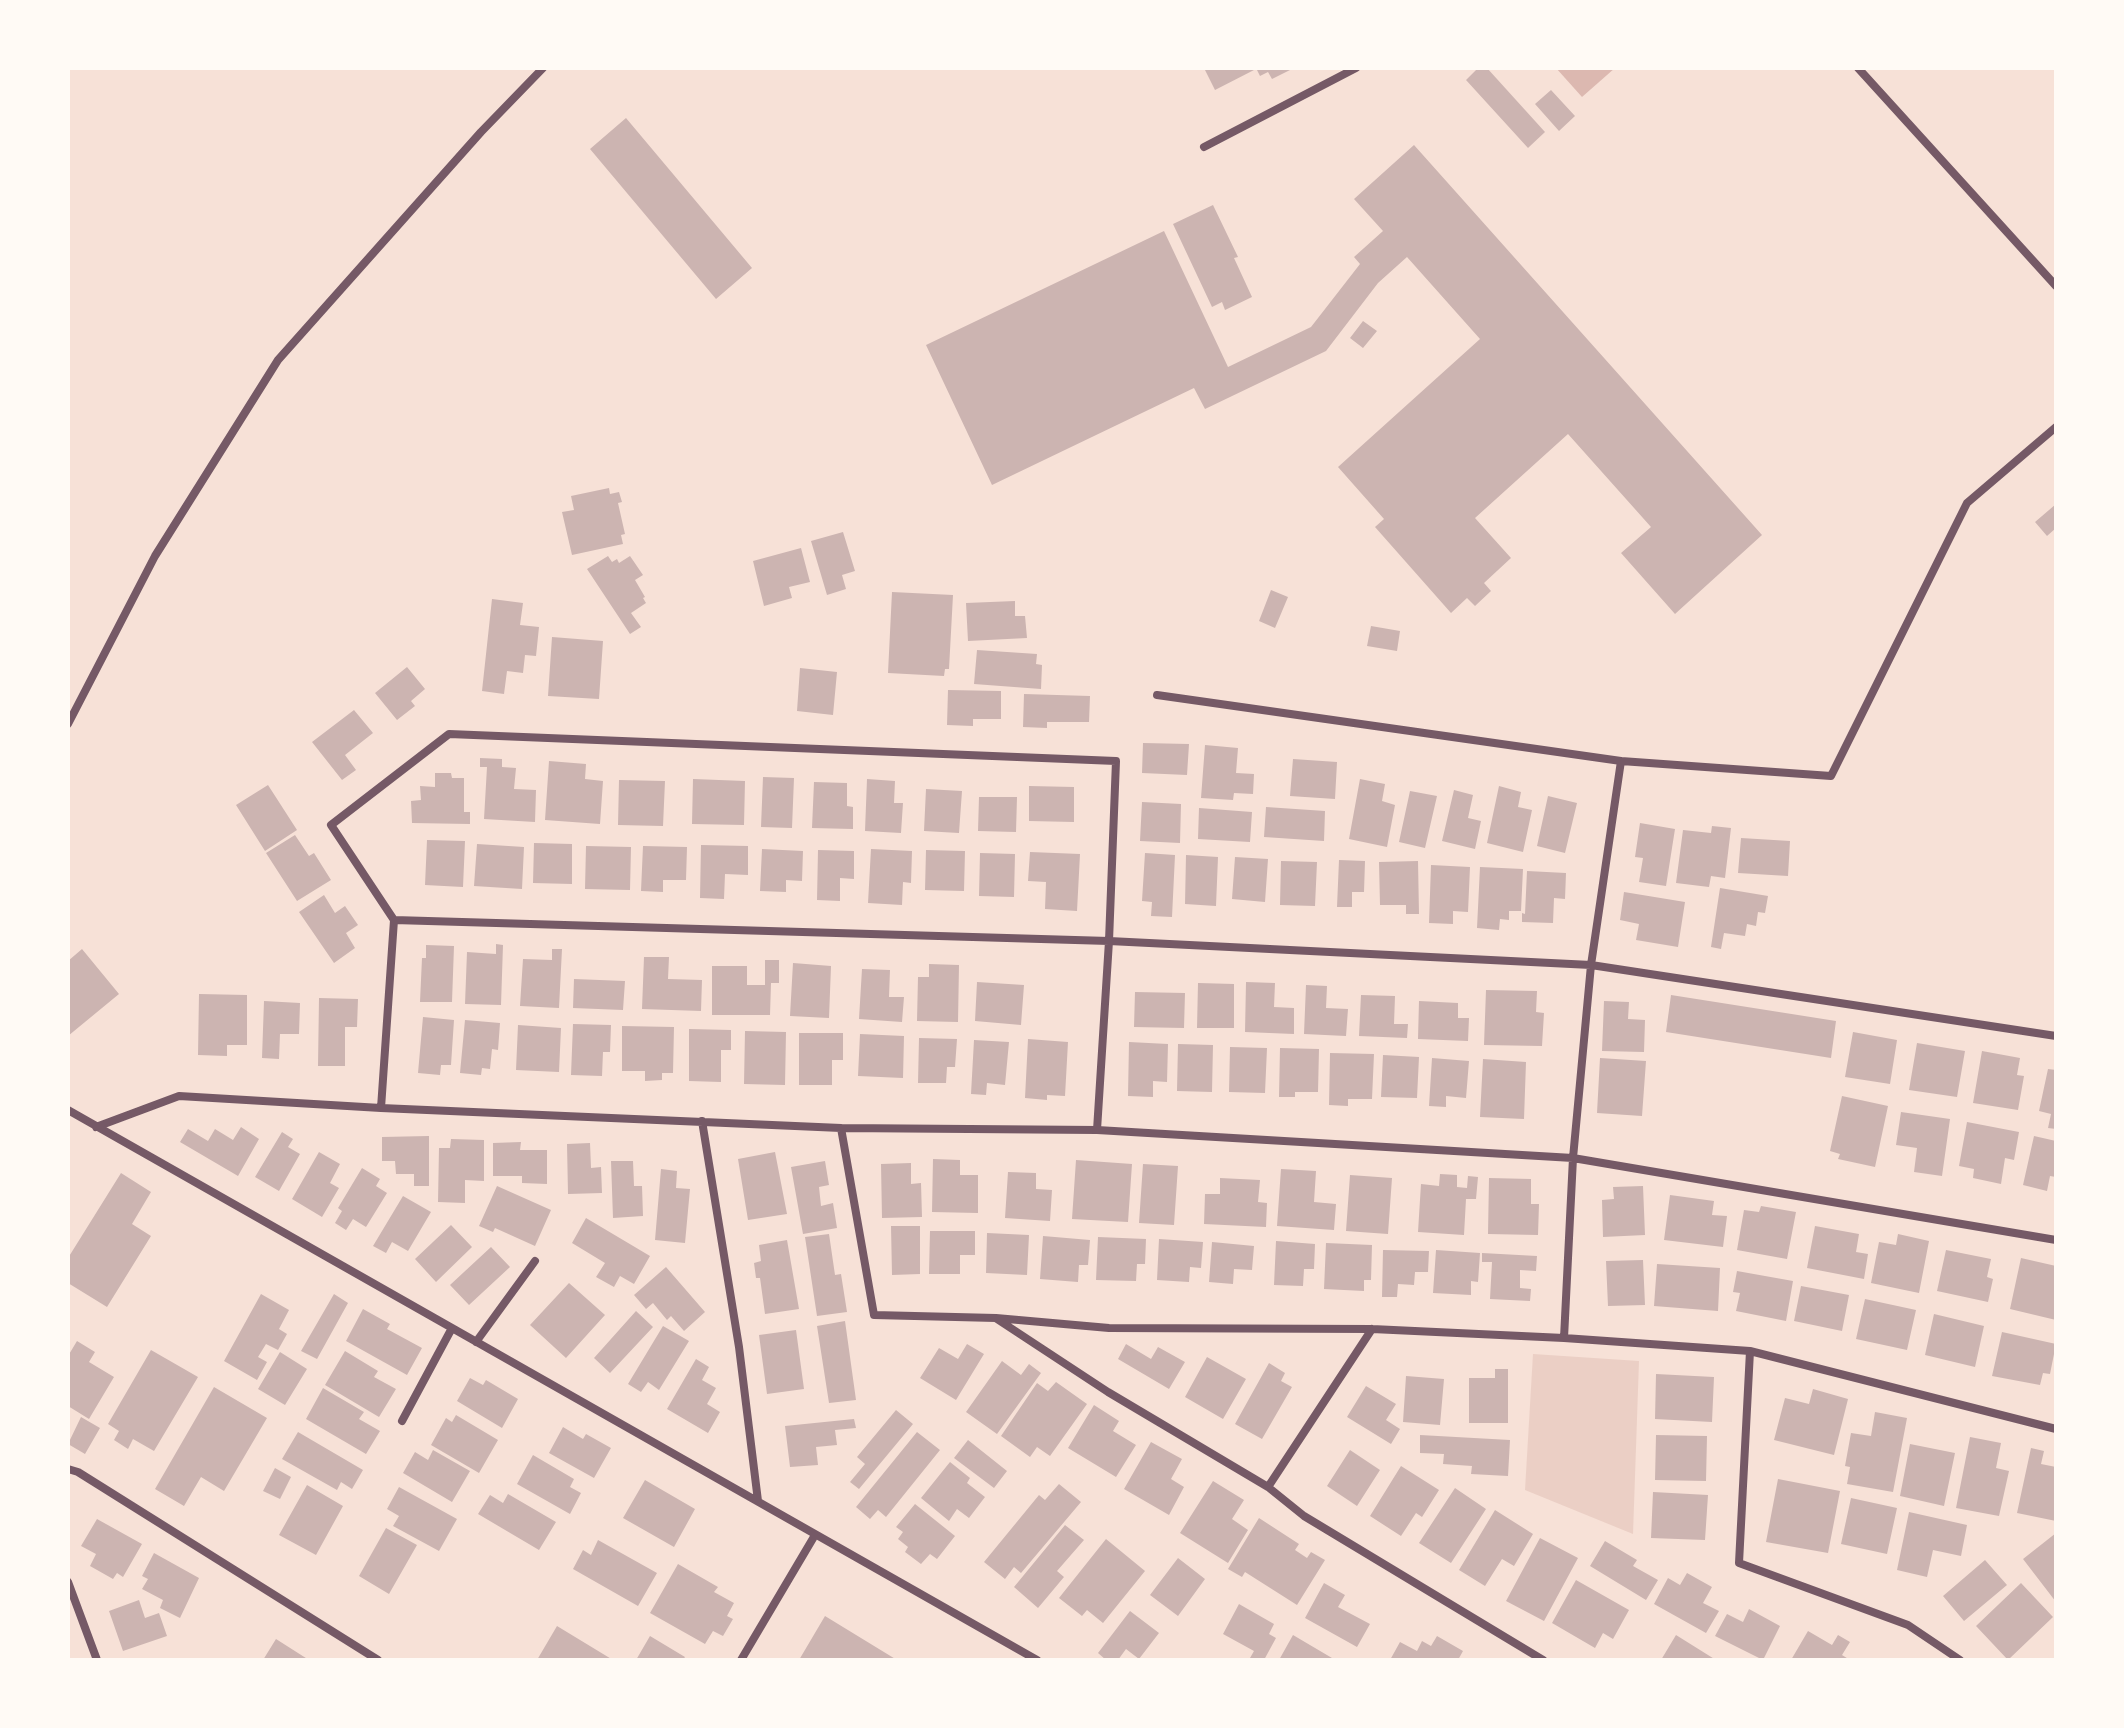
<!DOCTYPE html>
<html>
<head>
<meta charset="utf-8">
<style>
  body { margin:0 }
  #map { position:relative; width:2124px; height:1728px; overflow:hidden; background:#f7e1d7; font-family:Cabin,sans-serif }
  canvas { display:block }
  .frame { position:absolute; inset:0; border:70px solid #fffaf5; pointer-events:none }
</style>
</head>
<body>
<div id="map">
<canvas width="2124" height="1728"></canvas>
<div class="frame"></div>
</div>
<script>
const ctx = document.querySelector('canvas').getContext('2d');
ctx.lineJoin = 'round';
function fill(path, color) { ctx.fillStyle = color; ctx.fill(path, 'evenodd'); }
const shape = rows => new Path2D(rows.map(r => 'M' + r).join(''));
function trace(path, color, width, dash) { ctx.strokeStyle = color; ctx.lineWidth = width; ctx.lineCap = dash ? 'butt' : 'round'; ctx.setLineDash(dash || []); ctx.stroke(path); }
const green = shape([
  [1533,1354,1639,1361,1633,1534,1525,1490]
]);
const water = shape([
  [1556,68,1615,68,1582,97]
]);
const building = shape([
  [1204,68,1253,68,1254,70,1215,90],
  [1256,68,1294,68,1272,79,1268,72,1260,76],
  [1478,68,1487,68,1545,132,1528,148,1466,80],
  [1551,90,1575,116,1559,131,1535,104],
  [626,118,752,268,716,299,590,149],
  [1414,145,1762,535,1675,614,1621,553,1651,527,1568,434,1475,518,1511,558,1484,583,1491,591,1475,606,1467,598,1451,613,1375,527,1384,519,1338,467,1480,339,1407,257,1378,283,1326,351,1205,409,1194,388,992,485,926,345,1164,231,1228,367,1311,327,1360,264,1354,257,1383,231,1354,199],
  [1213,205,1238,257,1234,258,1252,297,1225,310,1222,302,1212,307,1173,224],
  [1363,321,1377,331,1363,348,1350,338],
  [609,488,610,494,619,492,622,502,618,503,625,534,621,535,623,544,572,555,562,512,574,510,571,496],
  [2056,504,2056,528,2047,536,2035,522],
  [843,532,855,571,842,575,846,589,827,595,811,541],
  [801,548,810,582,789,587,792,598,764,606,753,561],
  [608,556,612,562,617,559,619,563,630,556,643,575,635,580,645,597,643,598,646,603,631,613,641,627,630,634,587,569],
  [1271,590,1288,597,1275,628,1259,621],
  [892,592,953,595,949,669,945,669,944,676,888,673],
  [492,599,523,603,520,625,539,627,536,656,525,655,523,673,507,671,504,694,482,691],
  [1015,601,1015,616,1025,616,1027,638,968,641,966,603],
  [1371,626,1400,631,1397,651,1367,646],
  [552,637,603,641,599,699,548,696],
  [977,650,1037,654,1036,664,1042,665,1041,689,974,684],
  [407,667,425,689,411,701,415,706,397,720,375,693],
  [800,668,837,672,833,715,797,711],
  [948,690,1001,691,1001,719,973,719,973,726,947,725],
  [1024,694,1090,696,1089,722,1047,722,1047,728,1023,727],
  [354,710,373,733,345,755,356,770,342,780,312,742],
  [1143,743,1189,744,1187,775,1142,773],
  [1205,745,1238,748,1236,773,1254,774,1253,794,1234,793,1233,800,1201,798],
  [480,758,502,759,502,767,516,768,514,789,536,790,535,822,484,819,487,767,480,767],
  [1293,759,1337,762,1335,799,1290,796],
  [549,761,586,764,585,779,603,781,600,824,545,820],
  [435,773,451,773,452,778,464,778,464,812,470,812,470,824,412,823,411,801,421,800,420,786,435,787],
  [763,777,794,778,792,828,761,827],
  [693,779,745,781,744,825,692,824],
  [867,779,895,781,894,803,903,803,901,833,865,831],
  [1360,779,1385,784,1382,801,1395,805,1387,847,1349,839],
  [619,780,665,781,663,826,618,825],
  [814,782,847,783,847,806,853,807,853,829,812,828],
  [268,785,297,830,265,851,236,805],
  [1029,786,1074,787,1074,822,1029,821],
  [1499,786,1521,792,1518,807,1532,810,1523,852,1487,843],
  [926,789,962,791,959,833,924,831],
  [1454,790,1473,795,1468,818,1481,821,1475,849,1442,841],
  [1410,791,1437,796,1425,848,1399,842],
  [1548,796,1577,803,1565,853,1537,846],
  [979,797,1017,797,1016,832,978,831],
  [1142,802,1181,804,1180,843,1140,841],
  [1266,807,1325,811,1324,841,1264,837],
  [1199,808,1252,812,1250,842,1198,839],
  [1640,823,1675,829,1666,886,1639,882,1643,858,1635,857],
  [1712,826,1731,828,1725,878,1711,876,1709,887,1676,883,1683,830,1711,833],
  [295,835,309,856,314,853,331,880,297,901,266,853],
  [1741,838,1790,841,1788,876,1738,873],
  [427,840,465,841,463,887,425,885],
  [534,843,572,844,572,884,533,883],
  [477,844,524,847,522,889,474,886],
  [701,845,748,846,748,875,725,874,724,899,700,898],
  [586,846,631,847,630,890,585,889],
  [643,846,687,847,686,880,663,880,663,892,641,891],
  [762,849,803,851,802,881,786,880,786,892,760,891],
  [871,849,912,851,911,883,903,882,902,905,868,903],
  [818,850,854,851,854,879,840,878,840,901,817,900],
  [926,850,965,851,964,891,925,890],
  [1030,852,1080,854,1077,911,1045,909,1046,882,1028,881],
  [980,853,1015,854,1014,897,979,896],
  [1145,853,1175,855,1172,917,1151,916,1152,902,1142,901],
  [1186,855,1218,857,1216,906,1185,904],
  [1235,857,1268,859,1265,902,1232,899],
  [1339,860,1365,861,1364,892,1352,892,1352,907,1337,907],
  [1281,861,1317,862,1315,906,1280,905],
  [1418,861,1419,914,1406,914,1406,905,1380,905,1379,862],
  [1431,865,1470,867,1468,912,1453,911,1453,924,1429,923],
  [1480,867,1523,869,1521,911,1509,911,1509,920,1500,919,1499,930,1477,928],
  [1527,871,1566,873,1565,899,1554,898,1553,923,1522,922,1522,913,1525,914],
  [1720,888,1768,896,1765,913,1758,912,1756,926,1747,924,1745,936,1724,933,1721,949,1711,947],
  [1624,892,1685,902,1678,947,1636,940,1639,924,1620,920],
  [324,895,335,913,345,906,358,925,346,933,355,948,334,963,299,912],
  [496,944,503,945,501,1005,465,1004,467,952,496,954],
  [426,945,454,946,452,1002,420,1002,422,958,426,958],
  [82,949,119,994,68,1036,68,996,70,994,68,992,68,961],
  [552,949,562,949,559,1008,520,1006,523,959,552,960],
  [644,957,669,957,668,979,702,980,701,1011,642,1009],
  [765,960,779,960,779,983,771,983,770,1015,712,1015,712,966,747,966,747,985,765,985],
  [793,963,831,966,829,1018,790,1016],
  [929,964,959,965,958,1022,917,1021,918,977,929,977],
  [862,969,890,970,889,997,904,997,902,1022,859,1019],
  [574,979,625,981,623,1010,573,1008],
  [977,982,1024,985,1021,1025,975,1021],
  [1246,982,1275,983,1274,1007,1294,1008,1294,1034,1245,1032],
  [1198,983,1234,984,1234,1028,1197,1028],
  [1306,985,1327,986,1326,1008,1348,1009,1346,1036,1304,1034],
  [1486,990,1537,991,1536,1012,1544,1013,1542,1046,1484,1045],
  [1135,992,1185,993,1184,1028,1134,1027],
  [199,994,247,995,247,1045,227,1045,227,1056,198,1055],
  [1361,995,1395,996,1394,1024,1408,1024,1407,1038,1359,1036],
  [1671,995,1836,1021,1831,1058,1666,1032],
  [319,998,358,999,357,1027,345,1027,345,1066,318,1066],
  [264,1001,300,1003,299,1034,280,1034,279,1059,262,1058],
  [1419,1001,1458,1003,1458,1018,1469,1018,1468,1041,1418,1039],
  [1604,1001,1629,1002,1628,1019,1645,1020,1644,1052,1602,1051],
  [423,1017,454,1020,451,1065,441,1065,440,1075,418,1073],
  [465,1020,500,1023,498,1050,492,1049,490,1069,482,1068,481,1075,460,1073],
  [573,1024,611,1025,610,1052,603,1052,602,1076,571,1075],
  [518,1025,561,1028,559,1072,516,1070],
  [622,1026,674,1027,673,1073,662,1073,662,1080,645,1081,645,1071,622,1071],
  [689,1029,731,1030,731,1050,721,1050,721,1082,689,1081],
  [745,1031,786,1032,785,1085,744,1084],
  [1853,1032,1897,1040,1890,1084,1845,1077],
  [799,1033,843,1033,843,1060,832,1060,832,1085,799,1085],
  [860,1034,904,1036,903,1078,858,1076],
  [919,1038,957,1039,955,1067,947,1067,946,1083,918,1083],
  [1028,1039,1068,1042,1065,1096,1047,1095,1047,1100,1025,1098],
  [974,1040,1009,1042,1005,1085,987,1083,986,1095,971,1094],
  [1129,1042,1168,1044,1167,1082,1153,1081,1153,1097,1128,1096],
  [1917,1043,1965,1051,1957,1097,1909,1090],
  [1178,1044,1213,1045,1212,1092,1177,1091],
  [1230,1047,1267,1048,1265,1093,1229,1092],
  [1280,1048,1319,1049,1318,1092,1295,1092,1295,1097,1279,1097],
  [1982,1051,2020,1058,2017,1075,2024,1076,2018,1110,1973,1103],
  [1330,1053,1374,1054,1372,1099,1348,1099,1348,1106,1329,1105],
  [1383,1055,1419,1057,1417,1098,1381,1097],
  [1432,1058,1469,1061,1466,1098,1446,1096,1446,1107,1429,1106],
  [1600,1058,1646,1061,1642,1116,1597,1113],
  [1483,1059,1526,1062,1524,1119,1480,1117],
  [2048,1069,2056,1070,2056,1129,2048,1128,2051,1114,2039,1111],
  [1842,1096,1888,1106,1875,1167,1838,1159,1840,1154,1830,1151],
  [1901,1112,1950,1119,1942,1176,1914,1172,1917,1148,1896,1145],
  [1967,1122,2019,1132,2014,1160,2005,1158,2001,1184,1973,1178,1974,1169,1959,1166],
  [241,1127,259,1139,238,1176,180,1142,188,1129,208,1141,215,1129,233,1140],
  [282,1132,293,1139,288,1147,300,1154,279,1191,255,1177],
  [429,1136,429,1186,414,1186,414,1174,396,1174,395,1161,382,1161,382,1137],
  [2034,1136,2056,1141,2056,1177,2050,1176,2047,1191,2023,1185],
  [451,1139,484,1140,484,1181,465,1180,465,1203,438,1202,439,1148,450,1148],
  [521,1142,520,1150,547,1150,547,1184,522,1183,522,1176,493,1176,493,1143],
  [590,1143,591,1168,601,1167,602,1193,568,1194,567,1144],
  [319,1152,340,1164,330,1183,339,1188,322,1217,292,1199],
  [775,1152,787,1214,748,1220,738,1159],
  [933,1159,960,1160,960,1175,978,1175,978,1213,932,1212],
  [1076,1160,1132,1164,1128,1222,1072,1219],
  [611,1161,633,1161,634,1186,642,1186,643,1216,613,1218],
  [825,1161,829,1185,819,1187,821,1206,833,1203,837,1228,803,1234,791,1167],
  [911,1163,911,1184,921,1183,922,1217,882,1218,881,1164],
  [1143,1164,1178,1166,1174,1225,1139,1223],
  [362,1168,380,1179,376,1186,387,1193,366,1227,353,1219,346,1230,335,1223,342,1211,338,1208],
  [661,1169,677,1171,676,1188,690,1189,685,1243,655,1240],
  [1281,1169,1316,1171,1314,1202,1336,1204,1334,1230,1277,1226],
  [1008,1172,1036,1173,1036,1189,1052,1190,1050,1221,1005,1218],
  [121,1173,151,1192,132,1224,151,1236,107,1307,68,1283,68,1258],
  [1440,1174,1457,1175,1457,1187,1467,1188,1468,1176,1478,1177,1476,1199,1466,1199,1464,1235,1418,1232,1421,1184,1439,1186],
  [1350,1175,1392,1178,1388,1234,1346,1231],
  [1220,1178,1260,1180,1258,1202,1267,1203,1266,1227,1204,1224,1205,1194,1220,1194],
  [1489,1178,1531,1179,1531,1204,1539,1204,1538,1235,1488,1234],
  [497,1186,551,1210,535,1246,495,1228,493,1232,479,1226],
  [1643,1186,1645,1235,1603,1237,1602,1200,1614,1199,1613,1187],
  [1670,1195,1714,1201,1712,1215,1727,1216,1723,1247,1664,1240],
  [403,1196,431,1212,408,1251,392,1242,386,1253,373,1246],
  [1761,1206,1796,1212,1787,1259,1737,1250,1744,1210,1759,1212],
  [586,1218,650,1256,634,1284,620,1276,614,1287,596,1277,605,1263,572,1243],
  [451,1225,472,1247,436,1282,415,1259],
  [891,1226,920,1226,920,1274,892,1275],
  [1815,1226,1859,1234,1856,1252,1868,1254,1864,1279,1807,1268],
  [930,1231,975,1231,975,1255,960,1255,960,1274,929,1274],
  [987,1233,1029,1235,1027,1275,986,1273],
  [829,1234,835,1275,841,1274,847,1312,817,1316,805,1237],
  [1898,1234,1929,1241,1919,1293,1871,1283,1879,1242,1896,1245],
  [1043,1236,1090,1240,1088,1265,1079,1265,1078,1282,1040,1279],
  [1098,1237,1146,1239,1145,1264,1137,1264,1136,1281,1096,1280],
  [1159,1239,1203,1242,1201,1268,1190,1267,1189,1282,1157,1280],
  [787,1240,799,1309,765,1314,760,1278,756,1278,754,1263,761,1261,759,1245],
  [1276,1241,1315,1244,1314,1269,1304,1269,1303,1286,1274,1285],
  [1212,1242,1254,1246,1252,1270,1234,1269,1233,1284,1209,1282],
  [1326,1243,1372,1245,1371,1280,1364,1280,1364,1291,1324,1289],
  [491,1247,510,1267,469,1305,450,1285],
  [1383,1250,1429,1251,1428,1272,1415,1272,1414,1285,1398,1284,1397,1297,1382,1297],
  [1436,1250,1480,1253,1478,1282,1471,1281,1471,1295,1433,1293],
  [1946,1250,1991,1259,1987,1277,1993,1279,1988,1302,1937,1291],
  [1482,1253,1537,1256,1536,1271,1520,1270,1520,1288,1531,1289,1530,1301,1490,1299,1492,1262,1482,1262],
  [2021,1258,2056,1266,2056,1320,2010,1309],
  [1643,1260,1645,1305,1608,1306,1606,1261],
  [1657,1264,1720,1268,1718,1311,1654,1306],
  [666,1267,705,1312,684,1331,671,1316,667,1320,653,1303,646,1309,634,1295],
  [1737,1271,1793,1281,1786,1321,1736,1311,1740,1293,1733,1292],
  [569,1283,605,1315,566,1358,530,1325],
  [1801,1286,1849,1295,1842,1331,1794,1321],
  [261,1294,289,1310,279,1329,287,1334,278,1350,266,1344,258,1357,267,1362,257,1380,224,1361],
  [334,1294,348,1303,317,1359,301,1351],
  [1865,1299,1916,1310,1907,1350,1856,1339],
  [363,1309,390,1324,387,1329,422,1348,407,1375,346,1341],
  [636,1311,653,1327,610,1373,594,1358],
  [1934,1314,1984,1326,1975,1367,1925,1355],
  [845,1321,856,1400,829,1403,817,1326],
  [663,1326,689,1341,659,1390,648,1382,641,1392,628,1384],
  [796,1330,804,1389,767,1394,759,1335],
  [2002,1332,2056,1344,2050,1374,2043,1373,2040,1385,1992,1376],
  [77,1341,95,1352,89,1362,114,1377,89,1419,68,1406,68,1356],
  [967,1344,984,1354,956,1400,920,1378,939,1348,958,1359],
  [1126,1344,1151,1359,1158,1347,1185,1362,1169,1389,1118,1359],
  [151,1350,198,1377,154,1451,133,1439,128,1449,114,1440,119,1431,108,1424],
  [345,1351,378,1371,374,1377,396,1389,379,1417,325,1385],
  [280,1352,307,1369,285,1405,258,1389],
  [1207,1357,1246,1379,1223,1419,1185,1397],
  [696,1359,709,1367,702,1380,716,1388,707,1404,720,1412,708,1433,667,1409],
  [1002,1361,1021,1375,1029,1364,1041,1373,997,1434,966,1412],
  [1269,1363,1285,1373,1281,1381,1292,1387,1262,1439,1235,1424],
  [1495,1369,1508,1369,1508,1423,1469,1423,1469,1378,1495,1378],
  [1656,1374,1714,1377,1712,1422,1655,1419],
  [1406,1376,1444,1379,1440,1425,1403,1422],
  [470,1378,483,1385,486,1380,518,1399,502,1428,457,1401],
  [1056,1382,1087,1404,1050,1456,1037,1447,1030,1457,1001,1436,1037,1383,1048,1391],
  [1366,1386,1396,1404,1386,1420,1400,1429,1391,1444,1347,1417],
  [214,1387,267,1418,224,1491,201,1477,184,1506,155,1489],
  [323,1388,364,1412,359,1419,380,1431,366,1454,306,1419],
  [1813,1389,1848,1399,1834,1455,1774,1440,1785,1398,1809,1404],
  [1094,1405,1119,1421,1113,1431,1136,1445,1116,1477,1068,1448],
  [896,1410,913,1424,859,1489,850,1482,865,1464,857,1457],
  [1875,1412,1907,1418,1893,1492,1847,1484,1850,1467,1845,1466,1851,1433,1871,1436],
  [456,1415,498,1440,479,1473,431,1445,446,1418,452,1422],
  [81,1417,100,1428,85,1454,68,1444],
  [854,1419,856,1428,835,1430,837,1445,816,1447,818,1465,790,1467,785,1426],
  [563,1427,583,1439,586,1434,611,1448,594,1478,549,1453],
  [298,1432,363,1470,352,1489,341,1482,337,1490,282,1459],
  [917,1432,940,1450,886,1517,878,1510,870,1519,856,1507],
  [1420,1435,1510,1440,1508,1476,1471,1474,1472,1466,1443,1464,1444,1454,1420,1453],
  [1656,1435,1707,1436,1706,1481,1655,1480],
  [1970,1437,2001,1443,1996,1468,2009,1471,1999,1516,1956,1508],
  [968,1440,1007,1471,994,1488,954,1458],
  [1151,1442,1182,1459,1171,1479,1184,1487,1169,1515,1124,1489],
  [1910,1444,1955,1453,1944,1506,1900,1496],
  [2031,1448,2044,1451,2041,1464,2056,1467,2056,1521,2017,1513],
  [433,1450,470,1471,452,1502,403,1473,415,1452,428,1460],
  [1350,1450,1380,1470,1357,1506,1327,1486],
  [533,1455,574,1479,570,1487,581,1493,570,1514,517,1484],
  [950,1462,970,1478,967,1483,985,1497,969,1518,957,1509,949,1521,921,1498],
  [1401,1466,1439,1490,1422,1517,1416,1513,1401,1536,1370,1516],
  [275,1468,291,1477,280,1499,263,1491],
  [1778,1479,1840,1491,1828,1553,1766,1542],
  [645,1480,695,1509,674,1547,623,1518],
  [1213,1481,1244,1500,1232,1519,1248,1530,1228,1563,1180,1533],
  [1059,1484,1081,1502,1021,1573,1014,1567,1005,1579,984,1562,1039,1495,1045,1500],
  [307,1485,343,1506,316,1555,279,1535],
  [399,1487,457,1519,439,1551,393,1526,399,1516,387,1509],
  [1455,1488,1486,1509,1451,1563,1419,1543],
  [1653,1492,1708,1495,1705,1540,1651,1538],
  [508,1494,556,1522,539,1550,478,1514,490,1495,503,1503],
  [1851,1498,1897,1508,1887,1554,1841,1544],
  [915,1504,955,1536,937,1559,930,1554,921,1564,905,1552,908,1547,898,1539,903,1532,896,1527],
  [1495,1510,1533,1534,1514,1566,1502,1559,1485,1586,1459,1570],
  [1909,1512,1967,1525,1961,1556,1933,1550,1927,1577,1897,1570],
  [1259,1518,1299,1544,1295,1550,1307,1558,1311,1552,1325,1560,1297,1605,1245,1572,1242,1577,1228,1569],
  [97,1519,142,1544,123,1577,117,1573,113,1579,90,1566,96,1554,81,1546],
  [1065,1525,1084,1540,1057,1571,1064,1577,1038,1608,1014,1587],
  [386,1528,417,1545,389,1594,359,1576],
  [2056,1533,2056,1602,2023,1559],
  [1540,1538,1578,1558,1544,1621,1506,1601],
  [1106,1539,1145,1571,1103,1623,1087,1610,1082,1616,1059,1598],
  [598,1540,657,1573,638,1606,573,1569,583,1550,591,1555],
  [1605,1541,1637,1560,1633,1566,1658,1580,1646,1600,1590,1566],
  [154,1553,199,1578,180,1618,160,1608,163,1600,142,1589,148,1579,142,1576],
  [1178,1558,1205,1579,1178,1616,1150,1595],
  [1985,1560,2007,1585,1964,1621,1943,1596],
  [678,1564,718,1587,714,1592,734,1603,727,1616,733,1619,723,1636,713,1631,705,1644,650,1613],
  [1687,1573,1712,1587,1703,1603,1719,1611,1706,1633,1654,1604,1668,1578,1680,1585],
  [1576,1580,1629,1610,1613,1639,1603,1633,1595,1648,1552,1623],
  [1324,1583,1345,1595,1338,1607,1370,1624,1357,1647,1305,1618],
  [2021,1583,2053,1617,2008,1660,1976,1626],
  [139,1600,145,1618,159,1613,167,1636,123,1651,109,1611],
  [1239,1604,1274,1624,1269,1634,1276,1638,1264,1660,1250,1658,1254,1651,1223,1634],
  [1749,1609,1780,1626,1763,1660,1715,1636,1727,1614,1743,1622],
  [1130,1611,1159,1633,1139,1659,1126,1649,1118,1660,1106,1660,1098,1653],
  [825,1616,897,1660,799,1660],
  [557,1626,613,1660,537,1660],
  [1808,1631,1832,1645,1838,1635,1850,1642,1842,1655,1850,1660,1791,1660],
  [1293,1635,1332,1658,1330,1660,1279,1660],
  [1676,1635,1716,1660,1661,1660],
  [650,1636,685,1657,683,1660,636,1660],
  [1437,1636,1463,1651,1458,1660,1390,1660,1400,1642,1417,1651,1422,1641,1431,1646],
  [276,1639,309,1660,263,1660]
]);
const minor = shape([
  [1858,68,2056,286],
  [1204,147,1356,68],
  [1157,695,1621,761,1831,776,1967,503,2056,427],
  [68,724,155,556,278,360,481,132,543,68],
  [394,920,1109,941,1097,1130],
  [381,1108,394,920,331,825,449,734,1116,761,1109,941,1591,965,2056,1036],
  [68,1110,1037,1660],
  [702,1121,739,1347,758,1501],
  [96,1127,179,1096,381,1108,841,1128,874,1315,996,1318,1109,1328,1372,1329,1564,1338,1750,1351,2056,1429],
  [841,1128,1097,1130,1573,1158,2056,1240],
  [997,1319,1108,1392,1268,1487,1304,1516,1543,1660],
  [1564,1338,1573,1158,1591,965,1621,761],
  [476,1342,535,1261],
  [1750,1351,1739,1563,1908,1625,1960,1660],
  [402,1421,452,1328],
  [68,1469,78,1472,378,1660],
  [1268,1487,1372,1329],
  [68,1582,97,1660],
  [741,1660,815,1535]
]);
fill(green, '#ebcfc5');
fill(water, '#dcb8b0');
fill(building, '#ccb4b1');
trace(minor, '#755966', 8);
</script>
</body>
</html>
